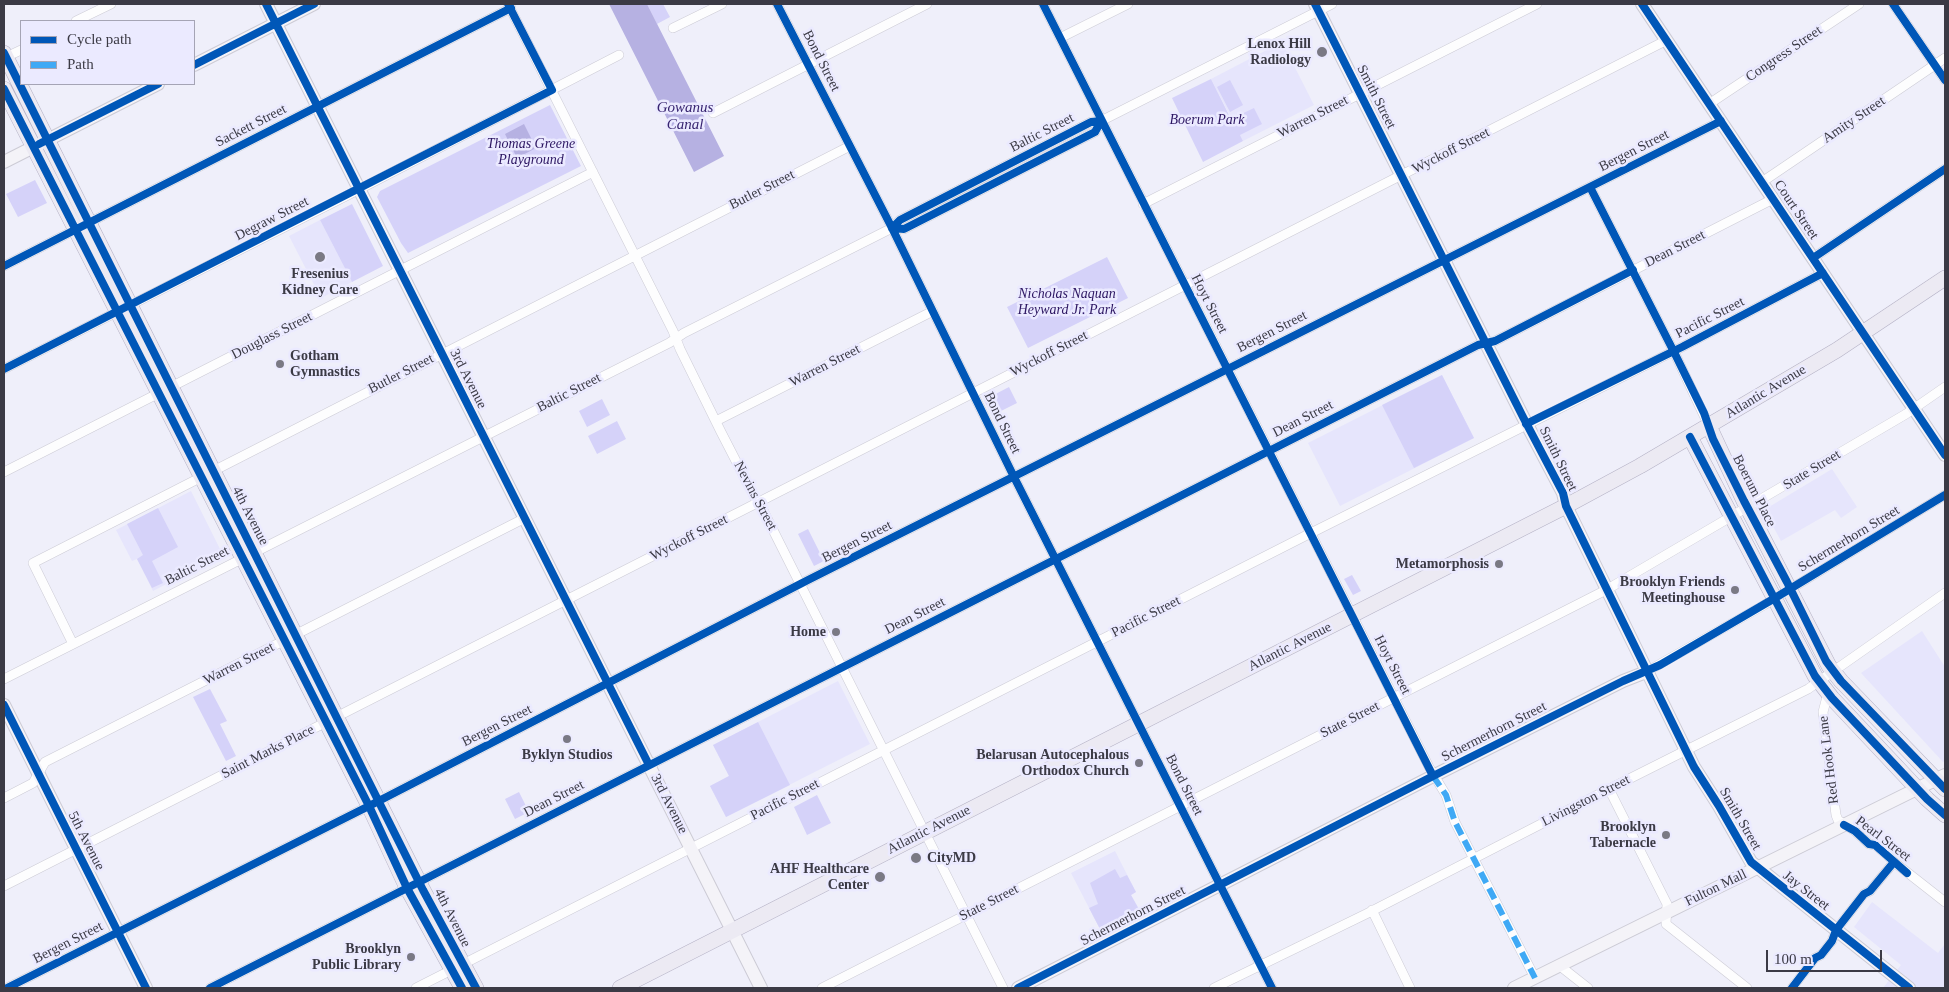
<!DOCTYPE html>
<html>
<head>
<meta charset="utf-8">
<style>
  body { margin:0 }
  #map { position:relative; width:1949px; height:992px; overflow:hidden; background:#efeffa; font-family:Georgia,serif }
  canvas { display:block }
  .frame { position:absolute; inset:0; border:5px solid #3b3a45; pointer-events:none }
  .legend { position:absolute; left:20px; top:20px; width:175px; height:65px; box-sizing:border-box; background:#ebeaff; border:1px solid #a5a4b5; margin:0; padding:6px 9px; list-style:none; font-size:15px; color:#3b3a45 }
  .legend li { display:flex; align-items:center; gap:10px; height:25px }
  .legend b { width:25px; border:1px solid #a5a4b5 }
  .scale { position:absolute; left:1766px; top:950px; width:116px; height:22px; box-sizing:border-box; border:2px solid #3b3a45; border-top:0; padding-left:6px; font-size:15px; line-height:18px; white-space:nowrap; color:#3b3a45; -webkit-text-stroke:4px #ebeaff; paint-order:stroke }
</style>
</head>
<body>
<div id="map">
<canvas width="1949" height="992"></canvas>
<div class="frame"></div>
<ul class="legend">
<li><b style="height:6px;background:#0057b8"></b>Cycle path</li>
<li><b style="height:6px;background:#3fa9f5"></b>Path</li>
</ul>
<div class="scale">100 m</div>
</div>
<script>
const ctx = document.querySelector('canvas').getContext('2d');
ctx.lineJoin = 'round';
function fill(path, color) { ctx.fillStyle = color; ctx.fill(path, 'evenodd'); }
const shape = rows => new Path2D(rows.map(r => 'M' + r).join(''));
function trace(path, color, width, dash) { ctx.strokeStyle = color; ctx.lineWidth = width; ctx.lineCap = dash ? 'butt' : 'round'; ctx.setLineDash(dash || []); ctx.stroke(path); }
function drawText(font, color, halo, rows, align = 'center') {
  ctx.font = font + ' Georgia,serif'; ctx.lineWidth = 5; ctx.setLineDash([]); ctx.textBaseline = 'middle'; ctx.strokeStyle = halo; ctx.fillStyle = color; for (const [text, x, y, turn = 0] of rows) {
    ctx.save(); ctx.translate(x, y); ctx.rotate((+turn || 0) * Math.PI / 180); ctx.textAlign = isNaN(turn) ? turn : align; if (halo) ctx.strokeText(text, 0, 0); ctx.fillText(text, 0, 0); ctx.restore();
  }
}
const built = shape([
  [1282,42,1314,105,1243,141,1211,79],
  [320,220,352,282,321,298,289,236],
  [1442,375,1474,438,1340,506,1308,443],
  [1832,469,1857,507,1841,518,1835,510,1781,541,1764,510],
  [191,491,223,555,153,591,137,559,132,561,116,530],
  [1922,631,1945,667,1945,761,1943,762,1861,673],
  [838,681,870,744,726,817,710,786,729,776,713,745],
  [1115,851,1136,892,1131,895,1140,911,1101,931,1071,873],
  [1872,902,1938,953,1945,944,1945,988,1883,988,1901,965,1854,927]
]);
const green = shape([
  [647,4,663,4,670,17,657,24],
  [1211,79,1231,119,1254,108,1262,124,1240,135,1243,141,1203,162,1172,98],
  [1230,80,1243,105,1230,112,1217,87],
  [550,105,581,166,408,253,401,243,377,197,380,191],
  [35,180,47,203,18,217,6,194],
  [352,204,383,266,352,282,320,220],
  [1107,257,1128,298,1028,348,1007,307],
  [1442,375,1474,438,1414,468,1382,405],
  [1009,387,1017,403,999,412,996,406,989,410,984,400],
  [602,399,610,415,587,427,579,411],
  [617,421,626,439,597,454,588,436],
  [158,508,178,547,152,561,163,583,152,588,137,559,143,555,127,524],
  [808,529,824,561,814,566,798,534],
  [1352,575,1361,591,1353,595,1344,579],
  [210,689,227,721,220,724,236,756,226,761,193,697],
  [758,722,790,785,726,817,710,786,729,776,713,745],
  [519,792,529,812,515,819,505,799],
  [817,795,831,823,807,835,794,807],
  [1115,869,1120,878,1127,875,1136,892,1131,895,1140,911,1101,931,1089,908,1098,904,1090,883]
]);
const water = shape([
  [609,4,647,4,724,156,694,172],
  [524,124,536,148,517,158,505,134]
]);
const street = shape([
  [508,4,673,331,680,349,721,432,754,496,763,510,1003,988],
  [777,4,892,228,1014,477,1272,988],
  [1043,4,1429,767,1446,795,1455,822,1535,978],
  [1893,4,1945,80],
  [76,21,111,4],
  [673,28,722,4],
  [1060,38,1128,4],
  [4,58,21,50],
  [1709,104,1859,4],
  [713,113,927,4],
  [1762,182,1945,58],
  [1590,187,1676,356,1709,426],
  [1143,204,1537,4],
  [892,228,904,229,1095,132,1101,121],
  [1813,258,1945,169],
  [4,266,511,8],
  [4,369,350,194,619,55],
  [716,421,933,311],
  [4,472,593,172],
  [73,644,33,563,850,146],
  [1646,672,1764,605,1945,495],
  [4,679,669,343,684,333,892,228,900,220,1091,122,1101,121,1332,4],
  [1828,693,1823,712,1836,815,1838,820,1855,831,1869,844,1875,845,1887,855,1894,862,1945,902],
  [1609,789,1667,904,1666,924,1747,988],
  [4,798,33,783,45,762,525,518],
  [4,886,1667,40],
  [1372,910,1410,988],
  [1560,966,1588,988],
  [7,988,369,806,808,580,1721,121],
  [210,988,1478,345,1495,341,1773,199],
  [416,988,1305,536,1682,347,1823,273],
  [822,988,1606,590,1906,414,1945,387],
  [1214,988,1366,914,1609,789,1808,689,1945,593],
  [1792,988,1815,958,1821,955,1832,941,1836,930,1864,894,1870,891,1894,862]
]);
const secondary = shape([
  [266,4,761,988],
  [1315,4,1523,417,1563,493,1566,506,1694,767,1719,806,1751,862,1909,988],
  [1642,4,1945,455],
  [194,65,314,4],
  [4,162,158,84],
  [4,705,146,988],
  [1018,988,1441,772,1623,681,1646,672],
  [1514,988,1945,775]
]);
const primary = shape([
  [4,53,423,890,476,988],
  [4,89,369,806,407,888,462,988],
  [1709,426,1744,501,1829,666,1841,681,1945,789],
  [1690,437,1815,676,1832,698,1927,799,1945,815],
  [620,988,1566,506,1640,466,1837,350,1945,278]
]);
const quiet = shape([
  [1433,776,1446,795,1455,822,1535,978]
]);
const cycleway = shape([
  [266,4,649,765],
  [777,4,892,228,1014,477,1272,988],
  [1043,4,1433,776],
  [1315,4,1523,417,1563,493,1566,506,1694,767,1719,806,1751,862,1909,988],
  [1642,4,1945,455],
  [1893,4,1945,80],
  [4,53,423,890,476,988],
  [194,65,314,4],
  [4,89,369,806,407,888,462,988],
  [39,144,158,84],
  [1590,187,1676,356,1704,413,1713,439,1744,501,1787,582,1826,661,1841,681,1945,789],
  [892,228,904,229,1095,132,1101,121],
  [892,228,900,220,1091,122,1101,121],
  [1813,258,1945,169],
  [4,266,511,8],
  [4,369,552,90,508,4],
  [1526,424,1682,347,1823,273],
  [1690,437,1815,676,1832,698,1927,799,1945,815],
  [4,705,146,988],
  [1844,825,1855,831,1869,844,1875,845,1907,873],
  [7,988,369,806,808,580,1721,121],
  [210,988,1478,345,1495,341,1633,270],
  [1018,988,1441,772,1623,681,1660,665,1775,598,1945,495],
  [1792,988,1815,958,1821,955,1832,941,1836,930,1864,894,1870,891,1894,862]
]);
const markers = [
  [1322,52,6,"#7a7984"],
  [320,257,6,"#7a7984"],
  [280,364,5,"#7a7984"],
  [1499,564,5,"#7a7984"],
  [1735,590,5,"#7a7984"],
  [836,632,5,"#7a7984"],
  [567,739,5,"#7a7984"],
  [1139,763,5,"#7a7984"],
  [1666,835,5,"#7a7984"],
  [916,858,6,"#7a7984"],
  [880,877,6,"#7a7984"],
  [411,957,5,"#7a7984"]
];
const poiNames = [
  ["Lenox Hill",1311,44],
  ["Radiology",1311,60],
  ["Fresenius",320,274,"center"],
  ["Kidney Care",320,290,"center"],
  ["Gotham",290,356,"left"],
  ["Gymnastics",290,372,"left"],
  ["Metamorphosis",1489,564],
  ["Brooklyn Friends",1725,582],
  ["Meetinghouse",1725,598],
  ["Home",826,632],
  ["Byklyn Studios",567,755,"center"],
  ["Belarusan Autocephalous",1129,755],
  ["Orthodox Church",1129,771],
  ["Brooklyn",1656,827],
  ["Tabernacle",1656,843],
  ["CityMD",927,858,"left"],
  ["AHF Healthcare",869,869],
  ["Center",869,885],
  ["Brooklyn",401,949],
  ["Public Library",401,965]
];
const streetNames = [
  ["Congress Street",1784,54,-34],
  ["Bond Street",821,61,63],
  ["Smith Street",1376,97,63],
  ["Warren Street",1313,117,-27],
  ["Amity Street",1854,120,-34],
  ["Sackett Street",251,126,-27],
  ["Baltic Street",1042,133,-27],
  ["Wyckoff Street",1451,151,-27],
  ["Bergen Street",1634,151,-27],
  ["Butler Street",762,190,-27],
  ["Court Street",1796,210,56],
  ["Degraw Street",272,219,-27],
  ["Dean Street",1675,249,-27],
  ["Hoyt Street",1209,304,63],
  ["Pacific Street",1710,318,-27],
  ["Bergen Street",1272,332,-27],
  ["Douglass Street",272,336,-27],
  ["Wyckoff Street",1049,354,-27],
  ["Warren Street",825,366,-27],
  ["Butler Street",401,374,-27],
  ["3rd Avenue",468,379,63],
  ["Atlantic Avenue",1766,392,-31],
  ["Baltic Street",569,393,-27],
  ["Dean Street",1303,419,-27],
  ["Bond Street",1002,423,64],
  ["Smith Street",1558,459,64],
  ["State Street",1812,470,-31],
  ["Boerum Place",1754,491,63],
  ["Nevins Street",755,496,62],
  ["4th Avenue",250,516,63],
  ["Wyckoff Street",689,538,-27],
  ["Schermerhorn Street",1849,539,-31],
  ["Bergen Street",857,542,-27],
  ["Baltic Street",197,566,-27],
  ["Dean Street",915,616,-27],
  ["Pacific Street",1146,617,-27],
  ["Atlantic Avenue",1290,647,-27],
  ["Warren Street",239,664,-27],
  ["Hoyt Street",1392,665,63],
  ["State Street",1350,720,-27],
  ["Bergen Street",497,726,-27],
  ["Schermerhorn Street",1494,732,-27],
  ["Saint Marks Place",268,752,-27],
  ["Red Hook Lane",1829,760,-97],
  ["Bond Street",1184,785,63],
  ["Dean Street",554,799,-27],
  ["Pacific Street",785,800,-27],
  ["Livingston Street",1586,801,-27],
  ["3rd Avenue",669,804,63],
  ["Smith Street",1740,819,60],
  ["Atlantic Avenue",929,830,-27],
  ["Pearl Street",1883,839,37],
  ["5th Avenue",86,841,63],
  ["Fulton Mall",1716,888,-26],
  ["Jay Street",1806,891,38],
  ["State Street",989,903,-27],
  ["Schermerhorn Street",1133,916,-27],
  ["4th Avenue",452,918,63],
  ["Bergen Street",68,943,-27]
];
const parkNames = [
  ["Boerum Park",1207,120],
  ["Thomas Greene",531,144],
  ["Playground",531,160],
  ["Nicholas Naquan",1067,294],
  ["Heyward Jr. Park",1067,310]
];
const waterNames = [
  ["Gowanus",685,108],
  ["Canal",685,125]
];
fill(built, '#e6e5fc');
fill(green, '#d5d2f9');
fill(water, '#b6b1e2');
trace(street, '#cccbd5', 10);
trace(secondary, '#cccbd5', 14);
trace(primary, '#b4b1c5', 16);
trace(street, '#fdfdfe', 9);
trace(secondary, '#f4f3f8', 12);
trace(primary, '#eceaf3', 15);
trace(quiet, '#3fa9f5', 6, [12, 6]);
trace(cycleway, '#0057b8', 8);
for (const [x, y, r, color] of markers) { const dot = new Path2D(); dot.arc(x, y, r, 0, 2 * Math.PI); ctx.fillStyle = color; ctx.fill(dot); trace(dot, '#ebeaff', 2); }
drawText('bold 14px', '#3b3a45', '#ebeaff', poiNames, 'right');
drawText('14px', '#3b3a45', '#ebeaff', streetNames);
drawText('italic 14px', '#2c1662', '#ebeaff', parkNames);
drawText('italic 15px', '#372470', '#ebeaff', waterNames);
</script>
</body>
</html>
